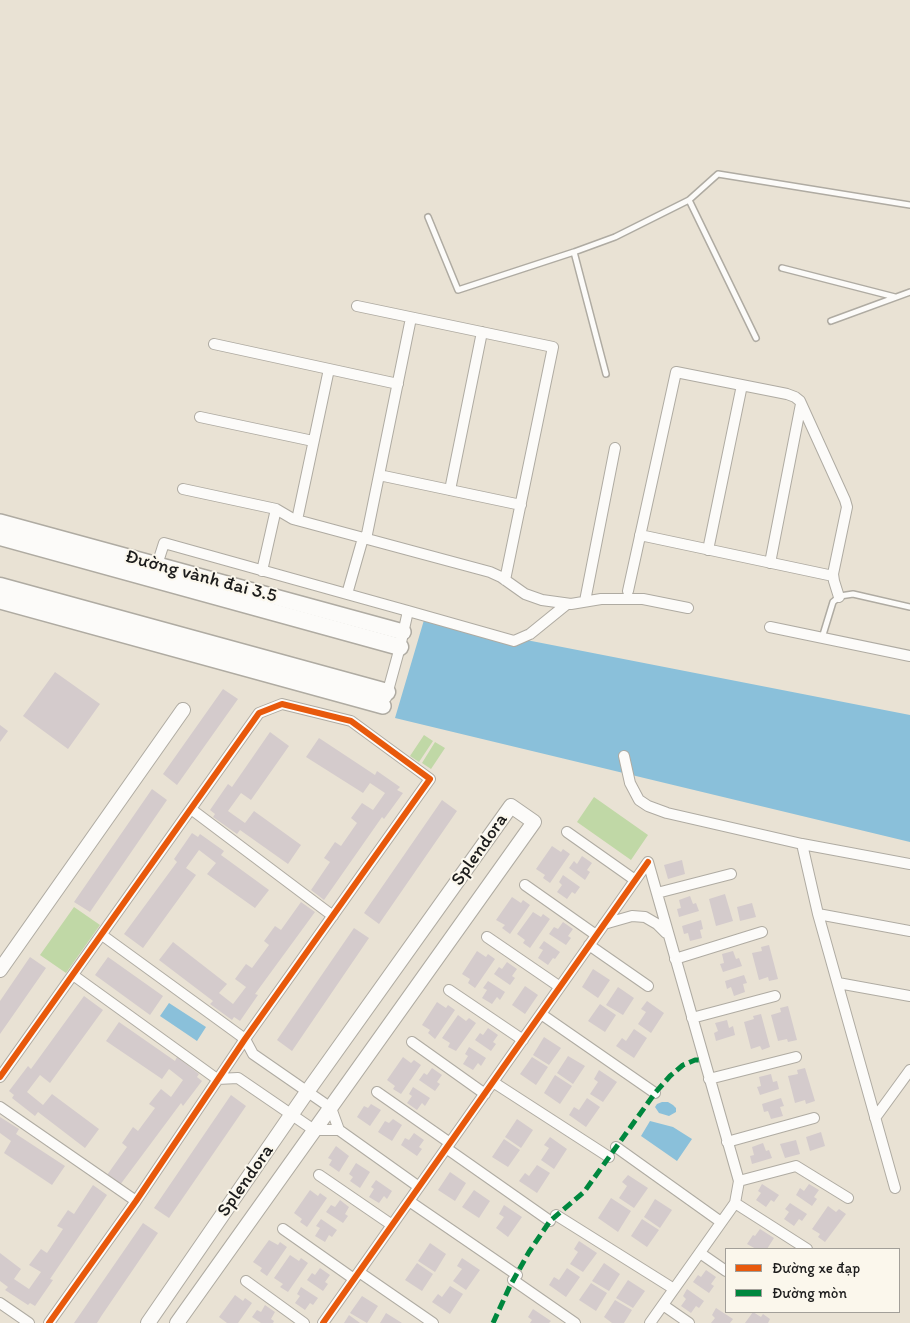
<!DOCTYPE html>
<html>
<head>
<meta charset="utf-8">
<style>
  body { margin:0 }
  #map { position:relative; width:910px; height:1323px; overflow:hidden; background:#e9e2d4; font-family:Itim,sans-serif }
  canvas { display:block }
  .legend { position:absolute; left:725px; top:1248px; width:175px; height:65px; box-sizing:border-box; background:#fbf7ec; border:1px solid #a29f99; margin:0; padding:6px 9px; list-style:none; font-size:15px; color:#1c1c1c }
  .legend li { display:flex; align-items:center; gap:10px; height:25px }
  .legend b { width:25px; border:1px solid #a29f99 }
</style>
</head>
<body>
<div id="map">
<canvas width="910" height="1323"></canvas>
<ul class="legend">
<li><b style="height:6px;background:#e8590c"></b>Đường xe đạp</li>
<li><b style="height:6px;background:#00873e"></b>Đường mòn</li>
</ul>
</div>
<script>
const ctx = document.querySelector('canvas').getContext('2d');
ctx.lineJoin = 'round';
function fill(path, color) { ctx.fillStyle = color; ctx.fill(path, 'evenodd'); }
const shape = rows => new Path2D(rows.map(r => 'M' + r).join(''));
function trace(path, color, width, dash) { ctx.strokeStyle = color; ctx.lineWidth = width; ctx.lineCap = dash ? 'butt' : 'round'; ctx.setLineDash(dash || []); ctx.stroke(path); }
function drawText(font, color, halo, rows, align = 'center') {
  ctx.font = font + ' Itim,sans-serif'; ctx.lineWidth = 4; ctx.setLineDash([]); ctx.textBaseline = 'middle'; ctx.strokeStyle = halo; ctx.fillStyle = color; for (const [text, x, y, turn = 0] of rows) {
    ctx.save(); ctx.translate(x, y); ctx.rotate((+turn || 0) * Math.PI / 180); ctx.textAlign = isNaN(turn) ? turn : align; if (halo) ctx.strokeText(text, 0, 0); ctx.fillText(text, 0, 0); ctx.restore();
  }
}
const green = shape([
  [424,735,433,741,419,762,410,756],
  [435,742,445,748,431,769,422,763],
  [594,797,648,835,631,860,577,822],
  [74,907,100,925,66,973,40,955]
]);
const water = shape([
  [424,620,910,715,910,842,395,718],
  [169,1003,206,1027,197,1041,160,1016],
  [662,1102,668,1102,673,1105,676,1108,676,1112,669,1116,659,1113,655,1107,657,1104],
  [650,1121,673,1127,692,1139,677,1161,641,1136]
]);
const building = shape([
  [55,672,100,704,68,749,23,716],
  [223,689,238,699,177,785,163,774],
  [0,725,8,731,0,742],
  [270,732,289,746,251,800,241,793,228,811,245,823,254,811,301,845,288,864,240,830,237,834,213,817,215,814,210,810,228,784,232,787],
  [319,738,375,775,377,771,400,787,397,790,403,793,384,819,382,817,324,900,311,890,330,862,324,858,335,842,341,846,357,823,351,818,362,803,373,810,385,793,370,783,363,793,306,757],
  [152,789,167,800,90,912,74,902],
  [442,800,457,811,379,924,364,913],
  [192,833,198,837,200,834,224,851,221,855,269,890,255,908,207,874,216,863,199,850,186,868,196,875,143,948,124,934,177,862,174,859],
  [552,846,561,852,563,849,570,854,550,883,543,878,545,875,536,869],
  [582,856,592,863,587,870,590,872,585,880,569,868,574,861,577,864],
  [682,860,685,874,668,879,664,865],
  [563,875,580,887,575,894,572,892,567,899,557,892,562,885,559,882],
  [725,894,733,921,716,926,709,899],
  [690,896,693,904,696,903,699,911,679,917,677,909,681,908,679,900],
  [512,897,521,903,523,900,530,905,510,934,502,928,505,925,496,920],
  [301,902,315,912,255,994,258,995,240,1021,234,1017,232,1020,210,1004,213,1001,159,960,173,942,227,984,219,993,233,1004,246,987,235,979,246,964,252,968,269,945,264,941,275,926,281,930],
  [752,903,756,917,740,921,737,907],
  [533,912,541,917,543,914,550,919,530,948,523,943,525,940,517,934],
  [701,920,703,929,700,930,702,938,690,941,688,933,684,934,682,926],
  [563,922,573,929,568,936,571,938,566,945,549,934,554,927,558,929],
  [354,928,369,938,292,1051,277,1040],
  [544,941,560,952,555,959,553,958,548,965,538,958,543,950,539,948],
  [769,945,778,979,769,981,768,977,759,980,752,953,762,951,761,947],
  [477,951,486,957,488,954,495,959,475,988,468,983,470,979,462,974],
  [733,951,736,959,739,958,742,966,723,972,720,964,724,963,722,954],
  [30,957,46,968,0,1034,0,1001],
  [108,957,163,996,150,1015,95,975],
  [507,962,517,969,512,976,515,978,510,985,494,974,499,967,502,969],
  [593,969,610,980,598,998,582,987],
  [744,975,747,983,743,984,745,992,734,996,731,987,727,989,725,981],
  [488,981,505,992,500,1000,497,997,492,1004,482,998,487,990,483,988],
  [525,986,538,995,525,1014,512,1005],
  [618,987,634,998,623,1015,606,1005],
  [84,996,103,1010,50,1083,40,1075,27,1092,43,1105,52,1094,99,1129,85,1148,38,1112,35,1116,12,1098,14,1095,9,1091,28,1066,31,1069],
  [647,1001,664,1013,651,1033,638,1024,646,1012,641,1009],
  [437,1002,446,1008,448,1005,455,1010,435,1039,428,1033,430,1030,422,1025],
  [600,1004,616,1015,605,1032,588,1021],
  [788,1006,797,1040,788,1042,787,1039,778,1041,771,1015,781,1012,780,1008],
  [761,1014,770,1047,762,1050,760,1046,751,1049,744,1022,754,1019,753,1016],
  [458,1015,466,1021,469,1018,476,1023,456,1051,448,1047,450,1043,442,1038],
  [727,1020,729,1028,733,1026,735,1035,716,1041,714,1033,718,1031,715,1023],
  [119,1022,175,1061,177,1057,199,1074,197,1077,202,1081,183,1106,181,1103,120,1185,107,1175,127,1147,122,1143,133,1127,138,1131,155,1108,149,1104,161,1089,171,1097,183,1080,169,1069,162,1079,106,1041],
  [488,1028,498,1035,493,1042,496,1044,491,1051,475,1040,480,1033,483,1035],
  [634,1029,647,1038,634,1058,616,1046,622,1038,626,1041],
  [544,1037,561,1048,549,1065,533,1055],
  [469,1047,486,1058,481,1066,478,1063,473,1070,463,1064,468,1056,465,1054],
  [568,1056,585,1066,573,1084,557,1073],
  [403,1057,411,1063,414,1060,421,1065,401,1094,393,1089,395,1086,387,1080],
  [532,1057,548,1067,536,1085,520,1074],
  [432,1068,442,1075,437,1082,440,1084,435,1091,419,1080,424,1073,427,1075],
  [805,1068,815,1101,806,1104,805,1100,795,1103,788,1076,798,1074,797,1070],
  [599,1070,617,1082,603,1102,590,1094,598,1082,594,1079],
  [771,1074,773,1082,777,1081,779,1089,760,1095,757,1087,761,1086,759,1077],
  [555,1075,572,1086,560,1104,544,1093],
  [413,1087,430,1098,425,1106,422,1103,417,1110,407,1103,412,1096,409,1094],
  [231,1095,246,1106,169,1218,154,1208],
  [587,1098,600,1107,586,1127,569,1115,574,1107,579,1110],
  [781,1098,784,1106,780,1107,783,1116,771,1119,768,1111,764,1112,762,1104],
  [371,1104,381,1110,370,1126,357,1117,364,1106,368,1108],
  [0,1117,19,1129,16,1134,65,1166,52,1185,4,1153,11,1141,0,1133],
  [393,1119,402,1125,392,1141,378,1132,385,1121,389,1123],
  [517,1119,533,1130,521,1148,505,1137],
  [821,1132,825,1146,810,1151,806,1137],
  [414,1133,424,1140,419,1147,422,1149,417,1156,401,1145,405,1138,409,1140],
  [550,1137,567,1149,554,1169,541,1160,549,1148,544,1145],
  [504,1139,520,1150,508,1167,492,1157],
  [796,1140,800,1154,785,1158,780,1144],
  [763,1143,766,1151,769,1150,772,1158,752,1164,750,1156,754,1155,752,1147],
  [336,1146,349,1156,339,1172,329,1165,332,1160,328,1158],
  [356,1163,370,1172,360,1188,350,1181,353,1177,349,1174],
  [537,1165,550,1173,537,1193,519,1181,525,1173,529,1176],
  [450,1172,466,1183,455,1201,438,1190],
  [628,1175,648,1188,634,1208,619,1198,627,1186,622,1182],
  [376,1180,392,1191,387,1199,384,1196,379,1203,369,1197,374,1189,371,1187],
  [762,1184,779,1195,774,1202,771,1200,766,1207,756,1200,761,1193,758,1191],
  [809,1184,819,1190,814,1197,817,1199,812,1206,796,1195,800,1188,804,1191],
  [93,1185,107,1195,50,1279,53,1280,35,1306,30,1303,28,1305,5,1290,8,1287,0,1281,0,1253,21,1269,14,1279,29,1289,41,1272,29,1265,41,1249,47,1253,63,1229,57,1226,68,1210,74,1214],
  [310,1190,318,1196,320,1193,327,1198,307,1227,300,1222,302,1219,294,1213],
  [474,1190,490,1201,479,1218,462,1207],
  [611,1198,631,1211,618,1232,598,1218],
  [655,1199,672,1210,660,1228,644,1217],
  [340,1200,349,1207,345,1214,348,1216,343,1223,326,1212,331,1205,335,1207],
  [790,1203,807,1214,802,1221,799,1219,794,1226,784,1219,789,1212,785,1209],
  [504,1205,522,1217,508,1237,496,1228,504,1217,499,1214],
  [828,1206,836,1212,839,1209,846,1214,825,1242,818,1237,820,1234,812,1229],
  [321,1219,337,1230,332,1237,329,1235,325,1242,315,1236,320,1228,316,1226],
  [642,1219,659,1230,647,1247,631,1236],
  [143,1223,158,1233,102,1315,97,1323,74,1323],
  [760,1229,774,1238,767,1249,756,1249,747,1244,753,1235,755,1236],
  [269,1240,278,1245,280,1242,287,1247,267,1276,260,1271,262,1268,253,1262],
  [579,1241,597,1253,583,1272,570,1264,578,1252,574,1249],
  [430,1243,446,1254,435,1272,418,1261],
  [290,1255,299,1261,301,1258,308,1263,288,1292,280,1287,283,1284,274,1278],
  [462,1258,480,1270,466,1290,453,1281,462,1269,457,1266],
  [417,1263,433,1274,422,1291,405,1280],
  [604,1263,620,1274,609,1291,592,1281],
  [320,1268,330,1275,325,1282,328,1284,323,1291,307,1280,312,1273,315,1275],
  [567,1268,580,1277,566,1297,549,1285,554,1277,559,1280],
  [706,1270,716,1277,711,1284,714,1286,709,1293,693,1282,698,1275,701,1277],
  [628,1280,645,1291,633,1308,616,1298],
  [591,1283,607,1293,596,1311,579,1300],
  [450,1286,463,1294,450,1314,432,1302,438,1294,442,1297],
  [301,1287,318,1298,313,1305,310,1303,305,1310,295,1303,300,1296,297,1294],
  [687,1289,704,1301,699,1308,696,1306,691,1313,681,1306,686,1299,683,1296],
  [235,1295,243,1301,245,1298,252,1303,238,1323,227,1323,219,1317],
  [362,1296,378,1306,367,1323,350,1313],
  [615,1300,632,1310,624,1323,612,1323,604,1317],
  [265,1305,275,1312,271,1319,274,1321,273,1323,261,1323,252,1317,257,1310,261,1312],
  [716,1308,733,1319,730,1323,711,1323,715,1318,712,1315],
  [533,1309,551,1321,549,1323,530,1323,532,1320,528,1317],
  [753,1312,761,1317,763,1314,770,1319,768,1323,745,1323],
  [386,1313,402,1323,380,1323],
  [349,1315,360,1323,344,1323]
]);
const service = shape([
  [689,200,756,338],
  [428,217,458,290,574,252,615,237,689,200,718,174,910,205],
  [574,252,606,374],
  [782,268,895,297],
  [831,321,910,292],
  [822,638,833,602,840,596,853,594,910,607]
]);
const minor = shape([
  [357,306,553,347,505,580],
  [214,344,398,384],
  [200,417,313,441],
  [379,475,521,505],
  [183,489,276,509,293,519,490,572,501,577,525,594,542,600,571,604,601,599,643,599,688,608],
  [450,490,482,332],
  [297,520,329,369],
  [640,535,833,576],
  [366,539,411,318],
  [708,550,742,385],
  [770,563,801,404],
  [157,565,164,543,408,611],
  [262,571,276,509],
  [628,591,676,372,787,394,795,397,800,401,845,500,847,507,833,574,834,581,839,597],
  [347,594,363,538],
  [585,601,615,448],
  [770,627,910,656],
  [386,698,400,647,408,611,514,641,530,634,567,604],
  [624,756,630,783,639,800,648,806,667,813,802,844,910,864],
  [191,809,333,916],
  [567,832,635,880],
  [802,844,818,914,895,1188],
  [648,862,739,1181,735,1203,650,1323],
  [525,885,596,935],
  [657,893,731,874],
  [818,914,910,931],
  [604,924,632,916,645,917,657,924,666,933],
  [102,935,245,1039,253,1054,331,1108,339,1130,419,1187],
  [487,937,560,987],
  [589,945,648,986],
  [675,959,762,932],
  [73,975,217,1079,238,1078,314,1130,339,1130],
  [838,983,910,996],
  [449,990,523,1040],
  [541,1014,655,1093],
  [692,1018,775,996],
  [412,1042,485,1094],
  [0,1077,259,713,282,704,351,721,430,779,245,1039,136,1201,49,1323],
  [709,1079,796,1057],
  [493,1082,609,1157],
  [377,1092,450,1143],
  [0,1107,136,1201],
  [875,1118,910,1070],
  [727,1142,814,1118],
  [616,1147,721,1222],
  [446,1148,550,1221],
  [319,1175,392,1225],
  [739,1181,796,1166,848,1198],
  [409,1201,517,1275],
  [735,1203,807,1249],
  [556,1215,674,1289],
  [283,1229,354,1279],
  [700,1253,726,1271],
  [359,1272,433,1323],
  [513,1280,575,1323],
  [246,1281,304,1323],
  [0,1303,29,1323],
  [663,1305,689,1323],
  [323,1323,648,862]
]);
const tertiary = shape([
  [0,970,183,710],
  [148,1323,307,1092,511,806,534,822,177,1323]
]);
const secondary = shape([
  [0,522,403,632],
  [0,601,383,706]
]);
const primary = shape([
  [0,537,400,647],
  [0,586,387,692]
]);
const quiet = shape([
  [493,1323,510,1286,529,1252,550,1221,584,1192,655,1093,670,1076,683,1065,695,1060,703,1060]
]);
const cycleway = shape([
  [0,1077,259,713,282,704,351,721,430,779,245,1039,136,1201,49,1323],
  [323,1323,648,862]
]);
const streetNames = [
  ["Đường vành đai 3.5",201,577,15],
  ["Splendora",480,850,-55],
  ["Splendora",246,1181,-55]
];
fill(green, '#c0d8a6');
fill(water, '#8ac0da');
fill(building, '#d4cbcc');
trace(service, '#afaba2', 8);
trace(minor, '#afaba2', 12);
trace(tertiary, '#afaba2', 16);
trace(secondary, '#afaba2', 18);
trace(primary, '#afaba2', 19);
trace(service, '#fcfbf9', 5);
trace(minor, '#fcfbf9', 10);
trace(tertiary, '#fcfbf9', 14);
trace(secondary, '#fcfbf9', 15);
trace(primary, '#fcfbf9', 16);
trace(quiet, '#00873e', 5, [10, 5]);
trace(cycleway, '#e8590c', 6);
drawText('19px', '#1c1c1c', '#fbf7ec', streetNames);
</script>
</body>
</html>
